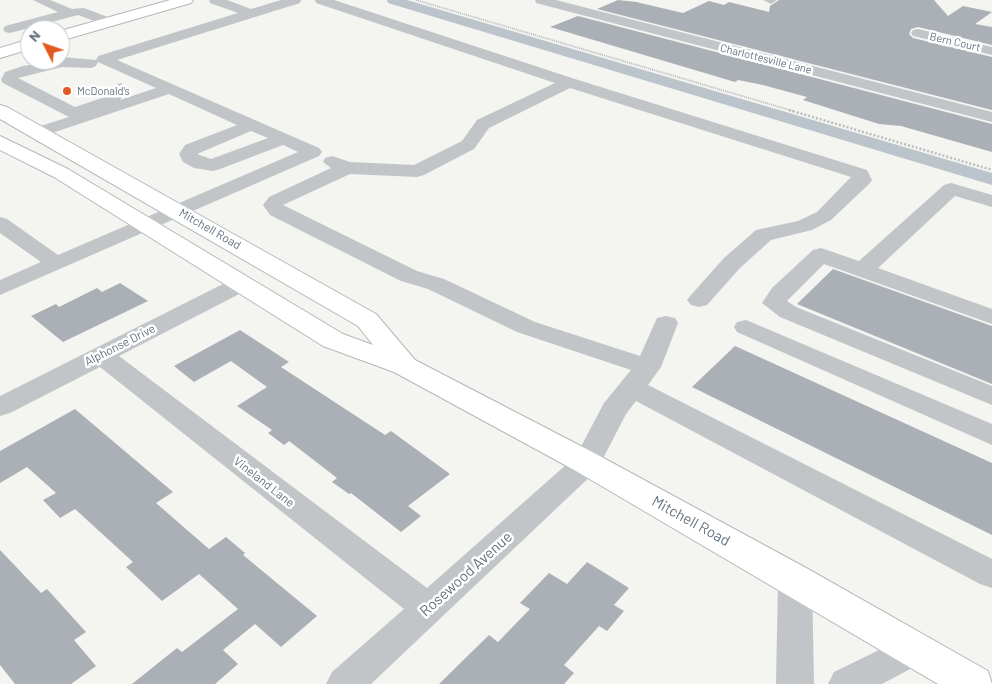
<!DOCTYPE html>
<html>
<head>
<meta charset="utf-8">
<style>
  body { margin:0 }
  #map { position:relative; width:992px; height:684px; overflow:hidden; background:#f4f4f0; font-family:Barlow,sans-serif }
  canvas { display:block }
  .north { position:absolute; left:20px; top:20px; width:50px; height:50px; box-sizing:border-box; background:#fff; border:1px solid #c1c7cd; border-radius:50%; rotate:311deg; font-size:14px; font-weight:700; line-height:20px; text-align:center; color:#637281 }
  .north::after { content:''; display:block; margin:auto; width:18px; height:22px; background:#e25922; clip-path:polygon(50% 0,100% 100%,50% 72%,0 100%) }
</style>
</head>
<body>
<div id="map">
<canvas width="992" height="684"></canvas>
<div class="north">N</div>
</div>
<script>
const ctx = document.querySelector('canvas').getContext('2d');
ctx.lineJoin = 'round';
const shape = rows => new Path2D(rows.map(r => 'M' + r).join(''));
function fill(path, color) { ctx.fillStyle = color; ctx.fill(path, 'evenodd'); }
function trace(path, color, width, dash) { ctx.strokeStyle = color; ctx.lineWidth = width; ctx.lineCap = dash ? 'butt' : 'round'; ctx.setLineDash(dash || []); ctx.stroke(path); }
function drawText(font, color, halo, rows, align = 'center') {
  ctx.font = font + ' Barlow,sans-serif'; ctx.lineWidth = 5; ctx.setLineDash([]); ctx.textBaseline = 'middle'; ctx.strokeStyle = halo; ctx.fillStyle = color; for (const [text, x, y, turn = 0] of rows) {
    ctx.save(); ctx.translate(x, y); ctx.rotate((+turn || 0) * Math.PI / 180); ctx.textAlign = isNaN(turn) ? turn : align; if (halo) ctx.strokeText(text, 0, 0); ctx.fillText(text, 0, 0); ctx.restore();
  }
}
const canal = shape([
  [387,0,407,0,992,173,992,185,388,3,387,0]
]);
const building = shape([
  [618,0,636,2,683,13,709,1,724,5,729,2,769,12,770,6,779,0,934,0,948,16,963,6,992,12,975,24,992,27,992,45,918,27,911,29,909,34,913,38,992,57,992,110,597,9],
  [578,16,992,124,992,152,901,126,879,124,803,100,807,97,763,85,738,80,735,82,550,27],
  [833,269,992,326,992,384,797,304],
  [120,283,148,301,63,342,31,316,56,304,59,307,97,288,102,292],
  [240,330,289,362,281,367,385,435,391,431,450,474,408,506,421,516,401,532,351,493,349,494,332,482,337,478,289,441,284,445,268,433,272,430,237,406,267,387,231,361,194,382,174,366],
  [735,346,992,463,992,535,692,387],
  [75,409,173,492,156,503,209,549,226,537,245,553,243,555,317,616,281,647,255,624,223,650,238,664,215,684,132,684,177,648,182,652,238,609,199,574,162,601,126,567,133,562,75,509,60,518,43,500,56,493,27,467,0,483,0,451],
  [0,550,41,593,47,589,86,632,74,640,96,666,71,684,15,684,0,665],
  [587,562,629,588,614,605,624,611,607,631,599,626,564,665,574,673,564,684,439,684,489,635,498,642,530,609,520,603,549,573,567,584]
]);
const pathFar1 = shape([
  [416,0,793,111]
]);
const path = shape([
  [789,110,992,170]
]);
const minor = shape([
  [33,0,50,0,72,9,84,8,113,19,115,22,108,26,78,15,10,33,5,32,3,29,5,26,58,12,33,0],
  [209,0,227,0,251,9,281,0,301,0,300,3,117,60,319,148,322,152,319,156,0,295,0,280,41,262,0,233,0,217,7,219,58,255,298,152,283,145,220,169,213,171,194,168,183,162,179,154,185,145,237,125,169,94,40,137,34,136,31,132,34,128,69,117,3,83,1,80,5,72,23,66,60,60,62,57,96,60,98,56,238,13,210,3,209,0],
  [98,62,156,88,120,100,129,88,121,83,115,85,105,97,75,107,18,78,62,67,91,68,96,66,98,62],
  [251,131,268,138,211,159,197,154,251,131],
  [315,0,334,0,575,79,867,170,872,180,869,184,831,220,812,230,771,240,740,268,707,305,699,307,691,305,687,300,691,295,724,258,756,230,798,221,817,212,851,177,570,88,489,128,474,149,424,175,417,177,350,174,283,205,417,271,444,279,535,322,640,356,657,318,666,316,675,318,678,323,661,367,648,385,992,559,992,588,980,584,636,401,626,414,597,470,371,684,326,684,332,672,404,609,100,367,10,413,0,416,0,396,233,279,241,277,249,279,252,284,249,289,119,356,427,588,576,456,604,403,631,370,517,332,428,289,401,281,270,215,263,205,269,197,331,168,323,162,325,158,332,156,350,162,414,165,462,141,477,120,555,83,316,3,315,0],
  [535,0,556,0,992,112,992,122,536,3,535,0],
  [763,0,777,0,771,4,763,0],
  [918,29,992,47,992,55,913,36,911,33,913,30,918,29],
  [951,183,992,195,992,207,955,196,878,268,992,309,992,324,824,264,787,301,796,307,992,386,992,405,780,317,762,303,772,288,813,250,821,248,859,261,944,185,951,183],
  [746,320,992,424,992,445,737,332,734,327,737,322,746,320],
  [795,566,807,570,812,580,814,684,776,684,778,580,783,570,795,566],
  [914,633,927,638,932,649,927,660,882,684,828,684,834,672,914,633]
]);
const major = shape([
  [170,0,193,0,191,3,60,41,60,31,170,0],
  [30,39,30,49,0,58,0,48,30,39],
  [0,105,7,107,376,314,415,360,598,455,808,569,988,671,992,684,938,684,576,471,394,372,323,346,54,177,0,150,0,136,68,169,343,334,373,345,358,326,0,119,0,105]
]);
const markers = [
  [67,91,5,"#e25922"]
];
const farStreetnames = [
  ["Bern Court",955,42,13],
  ["Charlottesville Lane",766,59,14]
];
const farPoinames = [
  ["McDonald's",77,91]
];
const streetNames = [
  ["Mitchell Road",210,229,30],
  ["Alphonse Drive",120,345,-27],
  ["Vineland Lane",264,482,38]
];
const nearStreetnames = [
  ["Mitchell Road",691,521,29],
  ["Rosewood Avenue",466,574,-42]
];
fill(canal, '#bac4ca');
fill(building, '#aab0b6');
trace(major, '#b4b8bc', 2);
trace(pathFar1, '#bbbdbf', 2, [1, 1]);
trace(path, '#bbbdbf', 2.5, [2, 2]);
fill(minor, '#c1c5c8');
fill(major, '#fff');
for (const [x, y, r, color] of markers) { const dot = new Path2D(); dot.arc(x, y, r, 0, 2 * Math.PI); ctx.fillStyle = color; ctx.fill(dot); trace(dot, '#fff', 2); }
drawText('11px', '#637281', '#fff', farStreetnames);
drawText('11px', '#637281', '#fff', farPoinames, 'left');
drawText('12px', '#637281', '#fff', streetNames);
drawText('15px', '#637281', '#fff', nearStreetnames);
</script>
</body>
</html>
